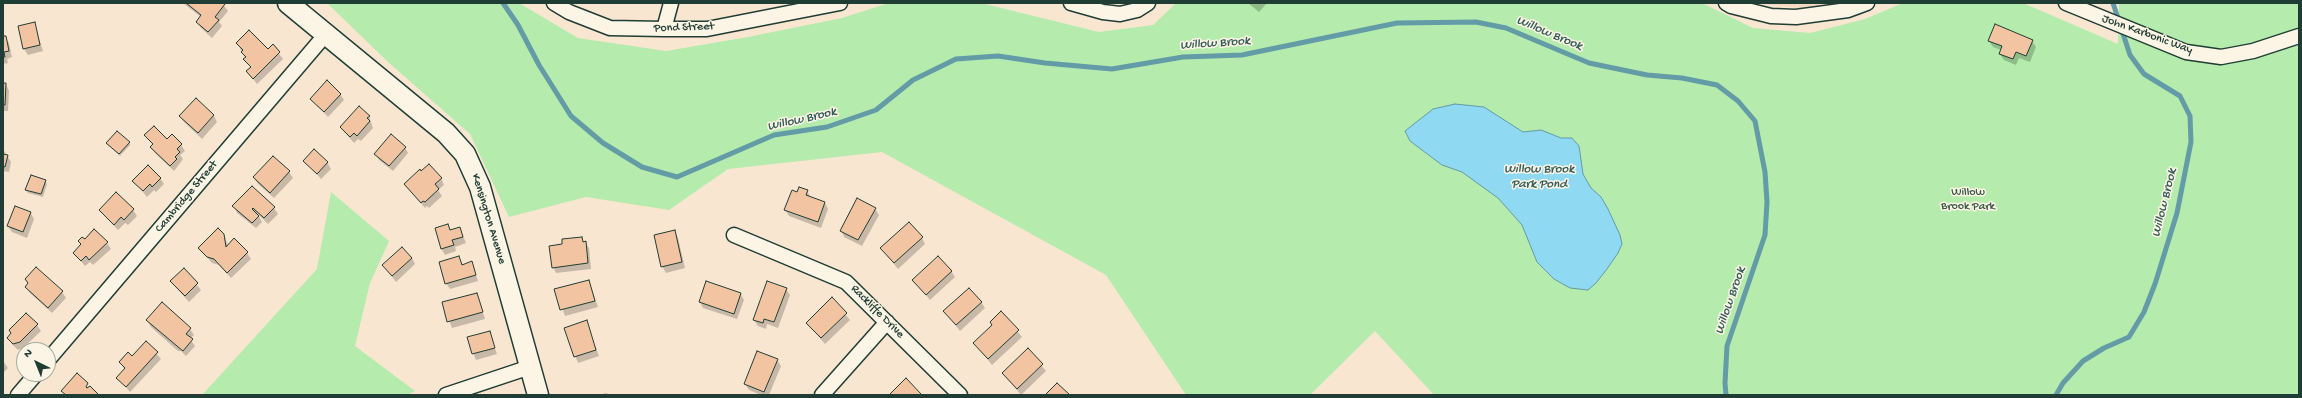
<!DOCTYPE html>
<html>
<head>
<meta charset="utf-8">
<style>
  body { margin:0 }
  #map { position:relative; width:2302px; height:398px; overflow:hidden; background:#f9e6d1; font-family:"Gochi Hand",sans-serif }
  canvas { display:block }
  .frame { position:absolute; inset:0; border:4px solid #1f3d34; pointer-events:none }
  .north { position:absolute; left:16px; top:342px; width:40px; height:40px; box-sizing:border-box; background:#fcf5e5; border:1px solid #a4ab9e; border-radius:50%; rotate:317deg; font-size:11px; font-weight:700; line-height:16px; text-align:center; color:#1f3d34 }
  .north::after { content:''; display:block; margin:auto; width:14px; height:18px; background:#1f3d34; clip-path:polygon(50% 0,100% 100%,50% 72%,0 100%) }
</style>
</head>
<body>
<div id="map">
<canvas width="2302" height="398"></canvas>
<div class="frame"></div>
<div class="north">N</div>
</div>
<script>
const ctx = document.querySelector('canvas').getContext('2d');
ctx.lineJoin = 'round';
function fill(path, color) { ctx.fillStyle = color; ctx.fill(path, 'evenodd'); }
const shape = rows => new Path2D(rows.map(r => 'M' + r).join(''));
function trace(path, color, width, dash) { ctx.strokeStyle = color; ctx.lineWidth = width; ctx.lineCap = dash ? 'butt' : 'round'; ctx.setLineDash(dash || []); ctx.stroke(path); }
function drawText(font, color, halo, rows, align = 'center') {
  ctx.font = font + ' "Gochi Hand",sans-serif'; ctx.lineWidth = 3; ctx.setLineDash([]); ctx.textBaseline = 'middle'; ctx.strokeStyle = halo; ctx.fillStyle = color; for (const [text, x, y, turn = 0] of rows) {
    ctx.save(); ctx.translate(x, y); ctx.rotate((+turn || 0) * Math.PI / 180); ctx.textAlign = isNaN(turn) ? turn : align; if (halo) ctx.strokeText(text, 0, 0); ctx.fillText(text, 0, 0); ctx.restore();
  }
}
const built = shape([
  [1752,3,1827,3,1801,8]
]);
const green = shape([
  [327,3,519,3,578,38,666,51,748,37,842,18,889,3,985,4,1099,32,1153,25,1176,3,1702,3,1753,28,1810,33,1865,19,1903,3,2023,3,2118,44,2119,3,2299,3,2299,395,1434,395,1375,331,1310,395,1186,395,1106,275,882,152,728,169,669,210,586,197,509,217,470,134,388,62],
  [331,192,389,241,370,283,355,346,415,391,407,395,202,395,317,269]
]);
const water = shape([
  [1455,104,1484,107,1523,132,1541,130,1561,138,1572,138,1579,146,1583,174,1591,188,1601,197,1608,209,1620,235,1622,244,1618,253,1607,269,1596,283,1588,290,1570,288,1554,279,1537,262,1522,225,1498,198,1462,172,1442,165,1410,141,1405,131,1433,109,1455,104]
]);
const shadow = shape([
  [183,3,222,3,228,11,219,22,222,26,212,38,201,28,197,22,201,17],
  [1248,3,1267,3,1259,12],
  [34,23,43,51,28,55,24,49],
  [3,37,5,37,9,43,12,57,7,59,8,63,3,64],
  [1989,41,2032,41,2036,47,2030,62,2019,58,2016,65,2004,60,2000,54,2001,50,1993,47],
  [237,43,268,51,273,46,283,59,257,84,247,71,251,68],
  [3,84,6,84,9,91,8,111,3,111],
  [340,94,344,100,328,117,311,99],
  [196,99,214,116,217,122,202,139,184,122,180,116],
  [369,116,373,128,361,141,358,139,354,143,341,128],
  [146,135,181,145,185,151,180,155,183,159,174,171,155,153,151,147,153,145],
  [129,142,130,145,120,156,107,144],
  [405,147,408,153,393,171,379,160,376,154],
  [3,149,11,162,9,172,3,171,3,173],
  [305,161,327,162,331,169,321,179],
  [289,172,293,178,274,198,258,184,254,178],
  [31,176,45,181,47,184,43,197,28,193,26,190],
  [160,178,164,184,156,192,154,190,147,197,134,181],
  [441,178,444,185,438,190,442,196,429,208,427,206,425,208,405,184],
  [252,187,274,208,278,214,268,224,257,213,262,222,256,228,237,213,234,206],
  [807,191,811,198,825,203,828,209,821,228,789,216,785,210,798,193],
  [875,209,879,215,862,246,844,237,841,230],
  [133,210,137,216,128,225,125,223,118,230,100,211],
  [30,212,34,219,27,238,12,232,8,226],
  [448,226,450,230,460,228,466,243,455,247,456,251,445,255,441,248],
  [675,231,678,238,685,268,666,273,662,266],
  [224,235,228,246,247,253,251,259,231,278,219,265,212,263,199,248],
  [581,238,589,248,591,269,556,273,553,267,564,245],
  [922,238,925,244,898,269,881,248],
  [79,241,107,243,111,249,93,265,90,262,85,266,74,253,81,246],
  [459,257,463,265,472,263,478,281,450,289,446,283],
  [412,258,415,264,396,282,383,265],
  [184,269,201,290,189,302,171,282],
  [951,271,955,277,930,300,914,280],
  [26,280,62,292,66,298,52,313,30,293,26,287,29,284],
  [589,281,598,307,565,316,556,290],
  [786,289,790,295,778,328,767,324,766,329,758,326,754,320],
  [740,293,744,300,737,319,703,308,700,302],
  [477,294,485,319,452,328,443,303],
  [832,299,850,320,825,344,807,323],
  [981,302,985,308,960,331,945,312],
  [163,303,190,329,194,335,190,339,195,346,186,356,181,351,178,351,151,327,147,320],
  [1001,312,1022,337,992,365,974,343,993,325],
  [586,321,599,356,578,363,565,328],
  [37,325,41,331,23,348,18,350,12,344,8,338],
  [489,332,497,354,476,360,468,338],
  [146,342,161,359,130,392,118,378,125,370,120,362,132,357],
  [1028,349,1046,371,1021,395,1003,373],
  [777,360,781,366,769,395,761,395,749,390,745,384],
  [3,361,8,368,3,373],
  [607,393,608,395,598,395]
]);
const stream = shape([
  [503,3,518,25,539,65,571,116,603,143,642,167,677,177,774,135,827,127,876,110,913,80,956,59,998,56,1045,63,1112,69,1183,57,1242,55,1397,23,1476,22,1506,28,1589,63,1647,75,1682,78,1717,85,1738,101,1755,121,1765,172,1767,202,1765,235,1727,346,1725,383,1726,395],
  [2056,395,2063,383,2083,361,2104,348,2129,337,2144,312,2155,284,2177,213,2191,142,2190,116,2180,96,2144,74,2130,55,2113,3]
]);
const building = shape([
  [186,3,224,3,225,4,215,17,219,20,208,32,196,22,201,15,186,3],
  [35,22,40,45,23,49,18,26,35,22],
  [1995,24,2033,40,2026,56,2016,52,2013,59,1999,54,2002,46,1988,41,1995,24],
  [249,30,268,49,273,44,280,52,253,79,246,71,251,67,243,59,246,57,241,52,243,50,236,43,249,30],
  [3,36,6,36,9,51,4,52,5,57,3,57,3,36],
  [327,80,341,94,324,112,310,99,327,80],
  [3,83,6,83,5,105,3,105,3,83],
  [196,98,214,115,198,133,179,116,196,98],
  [359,106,370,116,367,118,370,121,357,136,354,133,350,137,340,127,359,106],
  [154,126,167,139,172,134,182,144,177,149,180,152,175,157,177,159,170,166,150,147,153,144,144,135,154,126],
  [117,131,130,142,119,154,106,143,117,131],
  [391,134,406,147,389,166,374,154,391,134],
  [314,149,328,162,317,174,303,161,314,149],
  [3,154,8,155,5,167,3,166,3,154],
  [273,156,290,171,270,193,253,177,273,156],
  [429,164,442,178,435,184,439,189,425,202,423,201,421,203,404,184,420,169,421,171,429,164],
  [148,165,161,178,152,187,150,184,143,191,132,181,148,165],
  [31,175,46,180,41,194,25,190,31,175],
  [252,186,275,207,264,218,253,208,252,209,259,216,252,223,232,206,252,186],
  [799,187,808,190,806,195,825,202,818,222,784,210,792,190,797,192,799,187],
  [116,192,134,209,124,220,121,217,114,225,99,210,116,192],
  [857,198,876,208,858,240,840,231,857,198],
  [15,206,31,212,23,232,7,226,15,206],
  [909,222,923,237,894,263,880,248,909,222],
  [448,224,450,230,460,227,463,237,452,240,454,245,441,249,435,228,448,224],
  [218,228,224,234,226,247,234,238,248,252,227,273,214,259,207,257,198,248,218,228],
  [94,229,108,242,89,260,86,256,81,261,73,253,81,244,78,241,82,237,85,239,94,229],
  [675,230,682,262,661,267,654,235,675,230],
  [582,237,583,242,586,241,588,263,552,268,549,246,562,244,562,239,582,237],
  [402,247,412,258,392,276,382,265,402,247],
  [459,256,462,265,472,261,476,275,445,284,439,262,459,256],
  [938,256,952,271,926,295,912,280,938,256],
  [36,267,63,291,48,308,25,287,28,283,25,279,36,267],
  [184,268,198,283,185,296,170,281,184,268],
  [589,280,595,301,560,310,554,289,589,280],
  [706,281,741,293,734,314,699,302,706,281],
  [767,281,787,288,774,322,764,319,763,323,753,320,767,281],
  [969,288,982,302,956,325,943,311,969,288],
  [477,293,483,312,447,322,442,302,477,293],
  [832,297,847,313,821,338,806,323,832,297],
  [162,302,191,328,186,334,193,339,183,351,146,320,162,302],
  [1001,311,1019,330,988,359,973,343,992,325,990,322,1001,311],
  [26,313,38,324,20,342,13,344,7,338,11,333,9,330,26,313],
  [587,320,596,350,574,357,564,328,587,320],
  [490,331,495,348,472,354,467,337,490,331],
  [146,341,158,352,126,387,116,378,125,368,119,362,128,352,132,356,146,341],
  [1028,348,1043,364,1017,389,1002,373,1028,348],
  [757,351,778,359,764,392,744,384,757,351],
  [77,373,88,383,86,387,87,388,90,386,99,395,66,395,61,391,77,373],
  [906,378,922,395,890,395,890,394,906,378],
  [1057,383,1070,395,1045,395,1057,383]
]);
const street = shape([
  [554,3,569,12,610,28,664,29,707,29,840,3],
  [1071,3,1103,12,1120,14,1137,10,1148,3],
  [1726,3,1731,6,1771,16,1796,17,1848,10,1867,3],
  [2066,3,2186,52,2221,57,2253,51,2299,36],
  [664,29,671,3],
  [734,235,846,282,960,395],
  [48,360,326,34],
  [18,395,36,374],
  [446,395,530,367],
  [822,395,887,322]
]);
const secondary = shape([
  [288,3,446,133,465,154,480,187,538,395]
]);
const streetNames = [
  ["Pond Street",684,28,-2],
  ["John Karbonic Way",2147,35,20],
  ["Cambridge Street",187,197,-50],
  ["Kensington Avenue",488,219,73],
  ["Rackliffe Drive",877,312,45]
];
const parkNames = [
  ["Willow",1968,193],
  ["Brook Park",1968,207]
];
const waterNames = [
  ["Willow Brook",1549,34,23],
  ["Willow Brook",1215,44,-4],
  ["Willow Brook",802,120,-13],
  ["Willow Brook",1539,170],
  ["Park Pond",1539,185],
  ["Willow Brook",2165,203,-76],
  ["Willow Brook",1731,301,-71]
];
fill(built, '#f3d9c0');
fill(green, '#b5ebad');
fill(water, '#90d9f2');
trace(water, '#639ba6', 1);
fill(shadow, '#0003');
trace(stream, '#639ba6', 5);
fill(building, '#f3c4a2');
trace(building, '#1f3d34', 1);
trace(street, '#1f3d34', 17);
trace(secondary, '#1f3d34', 23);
trace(street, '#fcf5e5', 14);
trace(secondary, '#fcf5e5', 20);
drawText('12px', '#1f3d34', '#fcf5e5', streetNames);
drawText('12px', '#365746', '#fcf5e5', parkNames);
drawText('italic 13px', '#365c5a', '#fcf5e5', waterNames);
</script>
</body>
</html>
